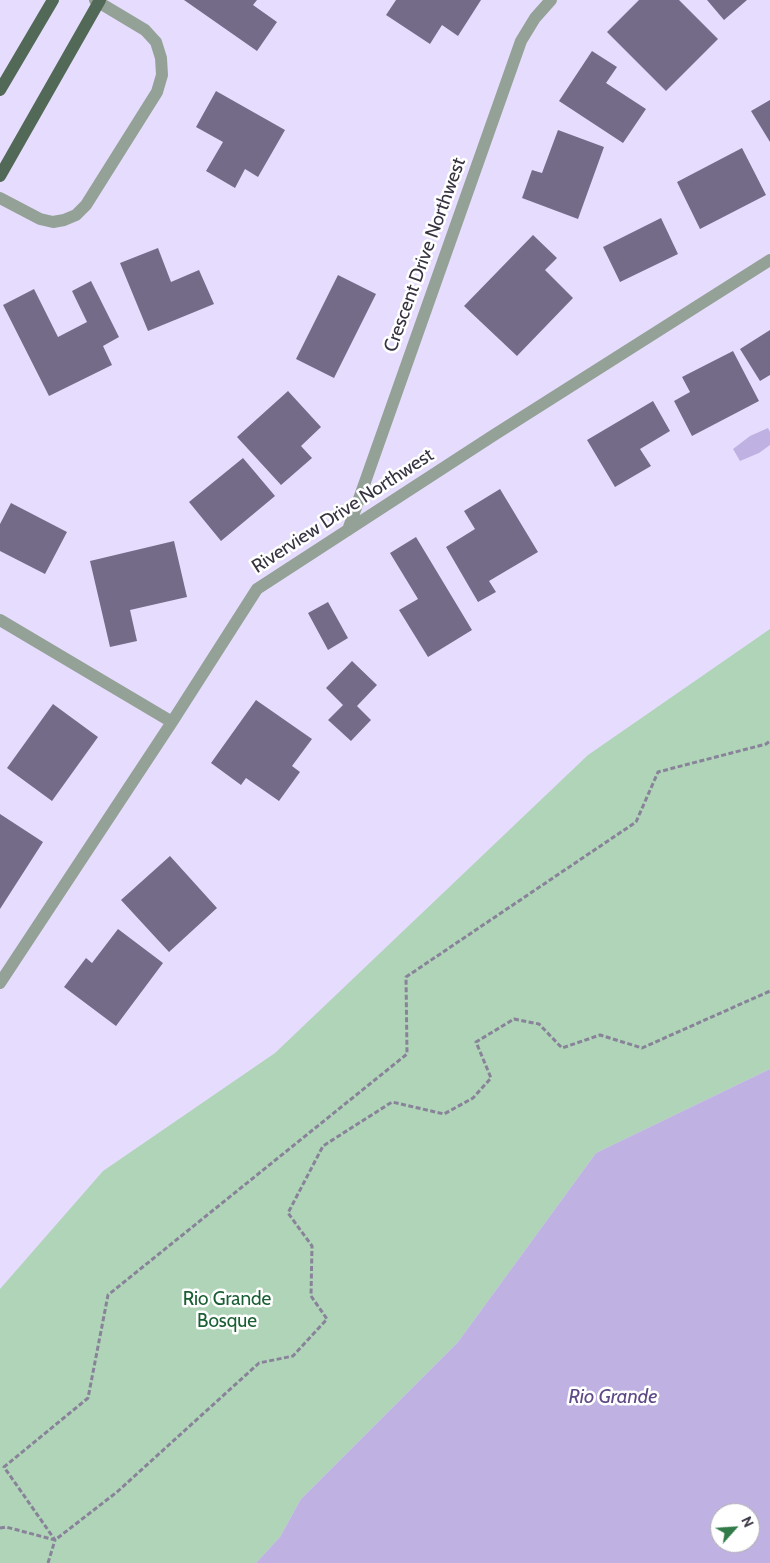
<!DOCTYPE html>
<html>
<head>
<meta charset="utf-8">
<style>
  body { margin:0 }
  #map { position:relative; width:770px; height:1563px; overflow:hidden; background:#e6ddfe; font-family:Cabin,sans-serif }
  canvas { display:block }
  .north { position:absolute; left:710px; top:1503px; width:50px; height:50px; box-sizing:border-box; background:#fff; border:1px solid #afadb3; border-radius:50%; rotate:64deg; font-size:14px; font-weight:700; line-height:20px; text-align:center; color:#373340 }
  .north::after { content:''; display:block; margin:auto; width:18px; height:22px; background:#317b49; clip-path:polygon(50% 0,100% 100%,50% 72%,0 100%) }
</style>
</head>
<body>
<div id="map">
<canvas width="770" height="1563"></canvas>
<div class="north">N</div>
</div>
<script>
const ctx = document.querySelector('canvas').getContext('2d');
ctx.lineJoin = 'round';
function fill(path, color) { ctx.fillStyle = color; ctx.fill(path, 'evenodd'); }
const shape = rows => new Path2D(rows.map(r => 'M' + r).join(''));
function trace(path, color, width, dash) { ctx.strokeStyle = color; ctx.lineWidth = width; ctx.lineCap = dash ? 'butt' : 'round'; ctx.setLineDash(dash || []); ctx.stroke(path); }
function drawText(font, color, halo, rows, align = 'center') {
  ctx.font = font + ' Cabin,sans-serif'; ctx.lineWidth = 5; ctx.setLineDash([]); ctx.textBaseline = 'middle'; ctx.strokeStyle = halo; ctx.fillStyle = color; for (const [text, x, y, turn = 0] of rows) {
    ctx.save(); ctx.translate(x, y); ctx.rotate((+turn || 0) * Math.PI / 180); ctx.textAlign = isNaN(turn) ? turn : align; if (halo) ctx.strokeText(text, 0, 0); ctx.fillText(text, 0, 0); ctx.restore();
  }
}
const green = shape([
  [770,629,770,1069,596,1153,458,1342,301,1499,280,1537,256,1563,0,1563,0,1289,103,1171,275,1053,588,755]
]);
const water = shape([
  [768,428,770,432,770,445,759,453,740,461,733,449,750,436],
  [770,1069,770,1563,256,1563,280,1537,301,1499,458,1342,596,1153],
  [720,1513,750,1513,750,1543,720,1543]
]);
const building = shape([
  [184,0,257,0,253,5,277,22,257,51],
  [396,0,481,0,458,36,442,25,430,44,386,15],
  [639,0,679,0,718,39,666,91,607,32],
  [707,0,747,0,724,20],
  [592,51,617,67,606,83,646,109,623,143,559,101],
  [216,91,285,130,258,177,245,169,235,188,206,171,223,142,196,127],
  [770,100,770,142,751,111],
  [558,130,604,147,578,219,522,198,532,170,542,173],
  [742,148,766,195,700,229,677,182],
  [661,218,678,254,620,282,603,247],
  [533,235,557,258,545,270,573,298,517,356,464,306],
  [158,248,171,282,199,270,214,304,148,331,120,263],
  [338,275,376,294,334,378,296,359],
  [91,281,119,337,103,346,112,365,49,396,3,305,34,289,58,337,87,322,72,291],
  [770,330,770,375,760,381,740,349],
  [733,351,759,401,692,436,674,401,690,392,682,377],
  [288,391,321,427,301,446,312,458,281,485,237,437],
  [653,401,670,431,640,449,651,466,615,487,587,440],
  [243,458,275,496,221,541,189,502],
  [500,489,538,552,489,581,496,592,478,602,446,547,475,529,464,511],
  [11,503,67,532,45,574,0,551,0,524],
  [416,537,472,630,428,657,399,610,418,599,390,553],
  [174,541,187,597,130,610,137,641,110,647,90,561],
  [328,602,348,638,328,650,308,613],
  [352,661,377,685,357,706,371,720,351,741,328,720,343,705,326,688],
  [256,700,312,739,292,766,300,772,279,801,246,778,241,785,211,763],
  [53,704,98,737,52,801,7,768],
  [0,814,43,842,0,909],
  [170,856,217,908,169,952,121,900],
  [118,929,163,963,116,1026,64,987,86,958,92,963]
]);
const path = shape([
  [0,1528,6,1527,55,1540,117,1492,259,1363,293,1356,327,1319,311,1296,312,1246,288,1213,323,1146,392,1102,444,1114,473,1098,491,1078,476,1042,514,1019,539,1024,562,1048,600,1035,642,1048,770,991],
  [48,1563,55,1540,4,1467,88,1398,108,1295,407,1054,406,977,636,822,658,772,766,744,770,741]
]);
const minor = shape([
  [0,198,40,219,53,222,64,220,76,215,86,205,157,92,162,75,161,58,156,42,145,30,95,0],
  [348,530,521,41,535,18,551,0],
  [0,620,172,722],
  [0,983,172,722,257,589,494,435,770,260]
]);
const major = shape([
  [0,90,53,0],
  [0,176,100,0]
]);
const streetNames = [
  ["Crescent Drive Northwest",425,255,-70],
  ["Riverview Drive Northwest",343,511,-33]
];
const parkNames = [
  ["Rio Grande",227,1299],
  ["Bosque",227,1321]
];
const waterNames = [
  ["Rio Grande",613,1397]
];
fill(green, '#afd4b7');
fill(water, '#bfb1e1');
fill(building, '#746b88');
trace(path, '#89839a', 3, [5, 2.5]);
trace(minor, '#94a197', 12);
trace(major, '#536958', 12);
drawText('19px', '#373340', '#fff', streetNames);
drawText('19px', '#1a5f33', '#fff', parkNames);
drawText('italic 20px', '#5e4986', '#fff', waterNames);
</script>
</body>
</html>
